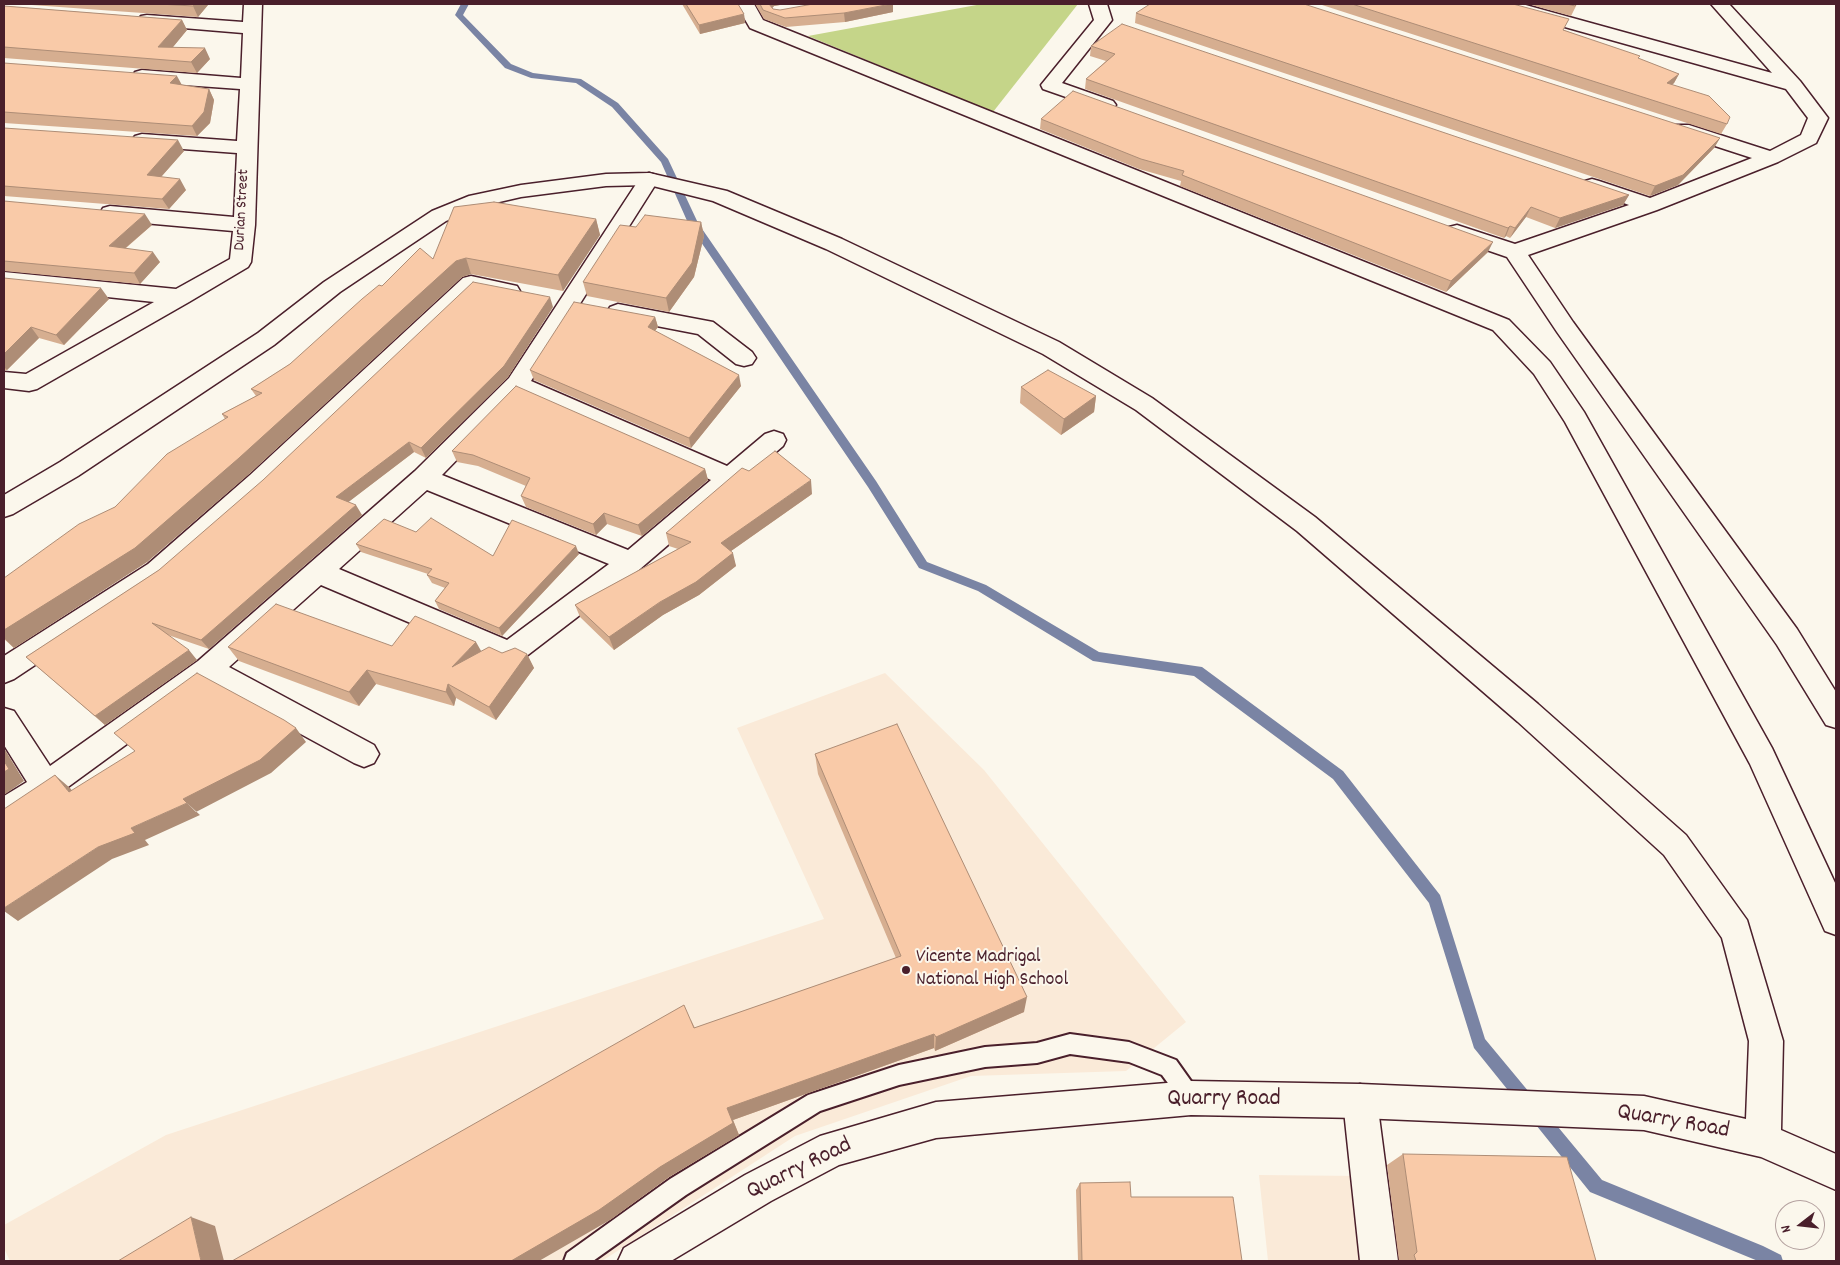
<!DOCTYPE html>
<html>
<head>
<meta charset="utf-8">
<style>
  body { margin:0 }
  #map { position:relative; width:1840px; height:1265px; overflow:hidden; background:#fbf7ec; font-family:Dekko,sans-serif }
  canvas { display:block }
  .frame { position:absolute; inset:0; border:5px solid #4a1f2b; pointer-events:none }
  .north { position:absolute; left:1775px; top:1200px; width:50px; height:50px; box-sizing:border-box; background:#fbf7ec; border:1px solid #b4a19f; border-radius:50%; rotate:254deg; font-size:14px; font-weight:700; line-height:20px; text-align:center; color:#4a1f2b }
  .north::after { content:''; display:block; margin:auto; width:18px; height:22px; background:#4a1f2b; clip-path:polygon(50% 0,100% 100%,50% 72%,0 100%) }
</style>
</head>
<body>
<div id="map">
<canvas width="1840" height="1265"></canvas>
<div class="frame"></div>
<div class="north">N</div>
</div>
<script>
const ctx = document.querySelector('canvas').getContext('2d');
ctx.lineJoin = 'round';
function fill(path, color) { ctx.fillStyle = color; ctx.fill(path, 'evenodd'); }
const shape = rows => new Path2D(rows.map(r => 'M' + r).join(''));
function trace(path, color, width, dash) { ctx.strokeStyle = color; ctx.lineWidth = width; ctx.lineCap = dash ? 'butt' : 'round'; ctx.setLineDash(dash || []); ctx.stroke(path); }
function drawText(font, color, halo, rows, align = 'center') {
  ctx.font = font + ' Dekko,sans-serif'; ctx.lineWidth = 4; ctx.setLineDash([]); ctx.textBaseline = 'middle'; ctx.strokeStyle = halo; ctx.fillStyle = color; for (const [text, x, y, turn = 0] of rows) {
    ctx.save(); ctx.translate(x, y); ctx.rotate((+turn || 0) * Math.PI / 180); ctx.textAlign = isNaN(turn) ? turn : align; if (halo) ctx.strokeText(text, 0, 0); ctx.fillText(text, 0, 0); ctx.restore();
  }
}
const built = shape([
  [885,673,984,770,1186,1022,1126,1071,971,1076,795,1136,602,1261,10,1261,4,1248,4,1225,166,1135,824,919,737,728],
  [1259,1175,1361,1176,1371,1261,1268,1261]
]);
const green = shape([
  [982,4,1078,4,993,112,808,36]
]);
const stream = shape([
  [461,4,469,4,463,15,511,64,533,73,581,79,618,103,668,159,698,223,876,481,927,562,986,585,1099,652,1202,667,1343,771,1440,895,1485,1039,1602,1180,1763,1246,1781,1255,1783,1261,1758,1261,1590,1192,1474,1048,1429,903,1333,779,1194,676,1093,661,978,591,919,568,868,487,688,223,661,162,612,107,576,83,531,78,505,68,455,15,461,4]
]);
const lane = shape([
  [1070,1034,1129,1042,1176,1060,1198,1091,1201,1098,1198,1105,1191,1108,1184,1105,1162,1075,1129,1062,1070,1054,1037,1063,985,1067,899,1085,820,1111,686,1195,593,1261,564,1261,567,1253,670,1179,808,1095,899,1065,985,1047,1037,1043,1070,1034]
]);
const street = shape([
  [244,4,262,4,255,225,251,262,248,267,189,302,37,389,29,391,4,388,4,372,26,374,154,302,4,286,4,272,176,289,230,259,233,231,110,220,103,218,100,213,103,208,110,206,234,217,237,153,142,146,135,144,132,140,135,136,142,134,237,141,240,89,142,82,135,80,133,76,135,72,142,70,241,78,243,33,147,25,141,24,138,20,141,16,147,15,243,22,244,4],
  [736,4,754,4,763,20,1509,320,1550,362,1584,412,1772,748,1836,885,1836,935,1825,931,1750,764,1565,422,1534,374,1493,330,750,28,736,4],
  [1089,4,1107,4,1112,20,1062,83,1113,101,1116,105,1113,109,1106,111,1043,89,1041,85,1094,20,1089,4],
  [1494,4,1522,4,1772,73,1711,4,1729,4,1800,81,1828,118,1816,143,1778,162,1657,210,1528,255,1573,322,1797,629,1836,692,1836,728,1826,725,1777,645,1557,332,1507,257,1449,237,1446,232,1449,227,1457,225,1515,244,1629,205,1585,189,1582,185,1585,181,1592,179,1599,181,1650,198,1752,158,1675,133,1672,129,1675,125,1689,125,1770,151,1801,135,1808,118,1786,89,1497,8,1494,4],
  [649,173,656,175,659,179,531,381,727,466,765,434,774,431,783,434,786,440,783,446,640,569,520,661,510,665,500,661,321,585,229,667,374,745,379,754,374,763,364,767,354,763,209,684,57,795,15,822,4,826,4,796,27,782,4,745,4,708,14,711,50,766,198,661,415,471,509,378,642,175,649,173],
  [520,395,711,480,628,550,442,475,520,395],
  [427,490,609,564,507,640,339,569,427,490],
  [471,276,517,286,520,291,517,296,509,298,476,291,268,489,166,578,14,679,4,683,4,656,148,564,250,475,463,278,471,276],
  [618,304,713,322,752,352,756,358,752,364,744,366,736,364,698,334,610,317,607,312,610,307,618,304],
  [1360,1084,1372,1089,1377,1101,1398,1261,1360,1261,1343,1101,1348,1089,1360,1084]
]);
const secondary = shape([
  [649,173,727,191,842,239,1059,342,1152,398,1315,517,1538,704,1686,835,1747,920,1783,1041,1781,1130,1836,1154,1836,1190,1761,1157,1644,1130,1360,1118,1191,1115,936,1138,839,1165,771,1201,671,1261,618,1261,624,1248,745,1175,820,1136,936,1102,1191,1081,1360,1084,1644,1096,1746,1119,1749,1041,1722,938,1664,855,1518,722,1297,531,1136,410,1043,354,826,249,713,201,649,185,606,186,521,197,482,206,446,221,340,292,274,345,78,476,13,514,4,517,4,495,60,462,258,333,324,282,432,211,469,196,521,185,606,174,649,173]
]);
const wall = shape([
  [18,4,208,4,208,5,198,17],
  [682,4,738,4,744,14,745,23,700,34],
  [755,4,786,4,774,6,772,8,773,9,780,10,893,4,893,12,845,22,786,27,764,19],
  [1319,4,1513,4,1564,30,1679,74,1674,83,1672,85,1727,124,1721,134],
  [1528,4,1577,4,1571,16],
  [4,6,182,20,187,30,172,48,210,59,197,73,4,58],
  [1136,13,1720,138,1714,148,1678,185,1650,196,1135,23],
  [1091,46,1629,195,1623,205,1555,228,1526,217,1510,238,1506,236,1504,238,1085,89,1086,79,1106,61,1090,56],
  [4,63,209,89,214,100,210,123,197,136,4,123],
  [1041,119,1488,252,1446,292,1180,186,1181,181,1139,169,1040,129],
  [4,128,184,151,161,177,186,190,169,209,4,196],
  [4,201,152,225,126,248,160,262,140,284,4,271],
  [596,219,600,235,563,291,471,274,462,277,249,474,147,562,14,648,4,639,4,578,115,507,225,419,222,414,256,396,251,389,290,364,382,286,433,259],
  [701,222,704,236,694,277,669,312,587,296,583,282,636,227],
  [4,278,109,299,64,345,39,338,7,370,4,371],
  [553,307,508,377,426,458,414,452,348,502,362,515,209,649,168,635,197,660,105,725,26,657,159,570],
  [655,317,658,327,655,331,741,386,691,448,534,380,530,370],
  [1021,387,1096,396,1094,412,1061,435,1020,403],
  [452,451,705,469,708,480,642,536,607,524,596,535,526,507,521,496,526,486,478,466,457,462],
  [812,494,731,551,736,566,699,595,663,615,614,650,580,617,575,605,678,549,669,546,666,533],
  [416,532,493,556,579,554,502,636,439,609,435,601,445,588,432,583,427,575,428,574,361,552,356,544],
  [392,646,481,652,527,654,534,668,496,720,456,698,454,706,376,684,359,706,239,661,228,647],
  [815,754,1024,1012,935,1051,934,1048,733,1120,739,1135,669,1177,610,1220,691,1020,695,1028,896,958,818,774],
  [1403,1154,1596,1261,1399,1261,1387,1165],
  [1080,1183,1131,1197,1242,1261,1078,1261,1076,1190]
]);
const shadedWall = shape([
  [195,4,208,4,208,5,198,17,193,6],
  [768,4,786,4,774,6,769,12],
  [893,4,893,12,845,22,844,13],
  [744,14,745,23,700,34,699,25],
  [182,20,187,30,164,58,158,47],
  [205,48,210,59,197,73,191,62],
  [1679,74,1674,83,1662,93,1667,83],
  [177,76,183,87,170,83],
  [209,89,214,100,210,123,197,136,192,126],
  [1720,138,1714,148,1678,185,1650,196,1655,186],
  [178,140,184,151,153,186,147,175],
  [180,179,186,190,169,209,162,199],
  [1629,195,1623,205,1555,228,1560,218],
  [1531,207,1526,217,1510,238,1515,228],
  [145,214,152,225,116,256,109,246],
  [596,219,600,235,563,291,558,275],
  [701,222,704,236,694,277,669,312,666,298],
  [1510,226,1506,236,1504,238,1508,228],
  [1493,242,1488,252,1446,292,1451,281],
  [153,252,160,262,140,284,134,273],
  [466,258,471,274,462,277,249,474,147,562,14,648,4,638,4,630,456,261],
  [101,288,109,299,64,345,56,335],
  [550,297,553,307,508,377,426,458,421,448],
  [655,317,658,327,650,337,648,327],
  [31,327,39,338,7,370,4,367,4,354],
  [739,375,741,386,691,448,689,438],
  [1096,396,1094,412,1061,435,1064,419],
  [409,442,414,452,342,507,336,497],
  [705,469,708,480,642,536,638,525],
  [811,480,812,494,724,556,721,543],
  [356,505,362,515,209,649,201,640],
  [604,513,607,524,596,535,593,524],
  [576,546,579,554,502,636,499,628],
  [733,553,736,566,699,595,663,615,614,650,609,637],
  [476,642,484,656,452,667],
  [189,650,197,660,105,725,95,716],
  [527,654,534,668,496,720,489,707],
  [367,670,376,684,359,706,349,692],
  [448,684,456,698,454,706,446,692],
  [296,728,306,742,271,773,196,812,183,799],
  [4,748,24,781,4,795],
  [55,775,70,788,84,805,69,792],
  [187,803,200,815,145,840,149,845,112,859,18,921,4,911,4,908,98,847,131,828],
  [1027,997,1024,1012,935,1051,936,1037],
  [934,1034,934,1048,733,1120,739,1135,669,1177,610,1220,539,1261,511,1261,727,1108],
  [191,1217,215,1226,224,1261,201,1261]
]);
const building = shape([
  [159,4,195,4,193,6,159,4],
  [686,4,738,4,744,14,699,25,686,4],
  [760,4,769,4,773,9,780,10,813,4,891,4,844,13,785,18,763,10,760,4],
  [1150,4,1304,4,1720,138,1683,175,1655,186,1136,13,1150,4],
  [1352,4,1513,4,1569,19,1563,30,1640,56,1638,58,1679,74,1667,83,1709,96,1730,117,1727,124,1352,4],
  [1567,4,1577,4,1575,6,1567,4],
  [4,6,182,20,158,47,205,48,191,62,4,47,4,6],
  [1122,24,1629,195,1560,218,1531,207,1515,228,1510,226,1508,228,1086,79,1115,54,1091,46,1122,24],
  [4,63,177,76,170,83,209,89,204,112,192,126,4,112,4,63],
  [1073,91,1493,242,1451,281,1182,175,1184,171,1141,159,1041,119,1073,91],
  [4,128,178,140,147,175,180,179,162,199,4,186,4,128],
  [4,201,145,214,109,246,153,252,134,273,4,261,4,201],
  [494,202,596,219,558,275,466,258,456,261,239,458,135,548,4,630,4,578,79,524,115,507,167,454,228,417,222,414,262,393,251,389,290,364,362,299,379,285,382,286,420,248,433,259,454,207,494,202],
  [645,215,701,222,692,263,666,298,583,282,620,225,636,227,645,215],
  [4,278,101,288,56,335,31,327,4,354,4,278],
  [473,282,550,297,504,366,421,448,409,442,336,497,356,505,201,640,152,623,189,650,95,716,26,657,159,570,263,480,473,282],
  [574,302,655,317,648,327,739,375,689,438,530,370,574,302],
  [1048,370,1096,396,1064,419,1021,387,1048,370],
  [516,386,705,469,638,525,604,513,593,524,521,496,530,478,473,455,452,451,516,386],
  [775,451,811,480,721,543,733,553,696,582,660,602,609,637,575,605,691,542,666,533,742,468,749,471,775,451],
  [431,518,493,556,512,520,576,546,499,628,435,601,449,583,427,575,432,569,356,544,384,519,416,532,431,518],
  [276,604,392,646,415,616,476,642,452,667,489,647,502,653,515,648,527,654,489,707,448,684,446,692,367,670,349,692,228,647,276,604],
  [197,673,284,720,296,728,260,760,183,799,187,803,131,828,135,833,98,847,4,908,4,809,55,775,69,792,135,751,114,733,197,673],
  [897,724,1027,997,936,1037,934,1034,727,1108,733,1123,660,1167,599,1210,511,1261,232,1261,684,1005,694,1028,901,956,815,754,897,724],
  [4,761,9,769,4,772,4,761],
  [1403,1154,1567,1157,1596,1261,1416,1261,1414,1255,1417,1252,1403,1154],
  [1130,1182,1131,1197,1233,1197,1242,1261,1082,1261,1080,1183,1130,1182],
  [191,1217,201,1261,118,1261,191,1217]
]);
const markers = [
  [906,970,5,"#4a1f2b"]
];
const farStreetnames = [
  ["Durian Street",243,210,-87]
];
const poiNames = [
  ["Vicente Madrigal",916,958],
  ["National High School",916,981]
];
const nearStreetnames = [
  ["Quarry Road",1224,1101],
  ["Quarry Road",1673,1123,10],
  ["Quarry Road",800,1170,-26]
];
fill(built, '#faead8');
fill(green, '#c5d589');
fill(stream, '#7a84a4');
trace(lane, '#4a1f2b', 4);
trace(street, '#4a1f2b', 3);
trace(secondary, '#4a1f2b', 3);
fill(lane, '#fbf7ec');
fill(street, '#fbf7ec');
fill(secondary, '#fbf7ec');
fill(wall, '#d6ae90');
fill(shadedWall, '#ae8d76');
fill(building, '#f9caa8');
trace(building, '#ae8d76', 1);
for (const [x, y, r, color] of markers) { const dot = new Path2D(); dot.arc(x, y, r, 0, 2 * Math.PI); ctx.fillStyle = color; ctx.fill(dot); trace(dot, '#fbf7ec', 2); }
drawText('16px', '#4a1f2b', '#fbf7ec', farStreetnames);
drawText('20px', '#4a1f2b', '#fbf7ec', poiNames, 'left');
drawText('24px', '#4a1f2b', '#fbf7ec', nearStreetnames);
</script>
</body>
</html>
